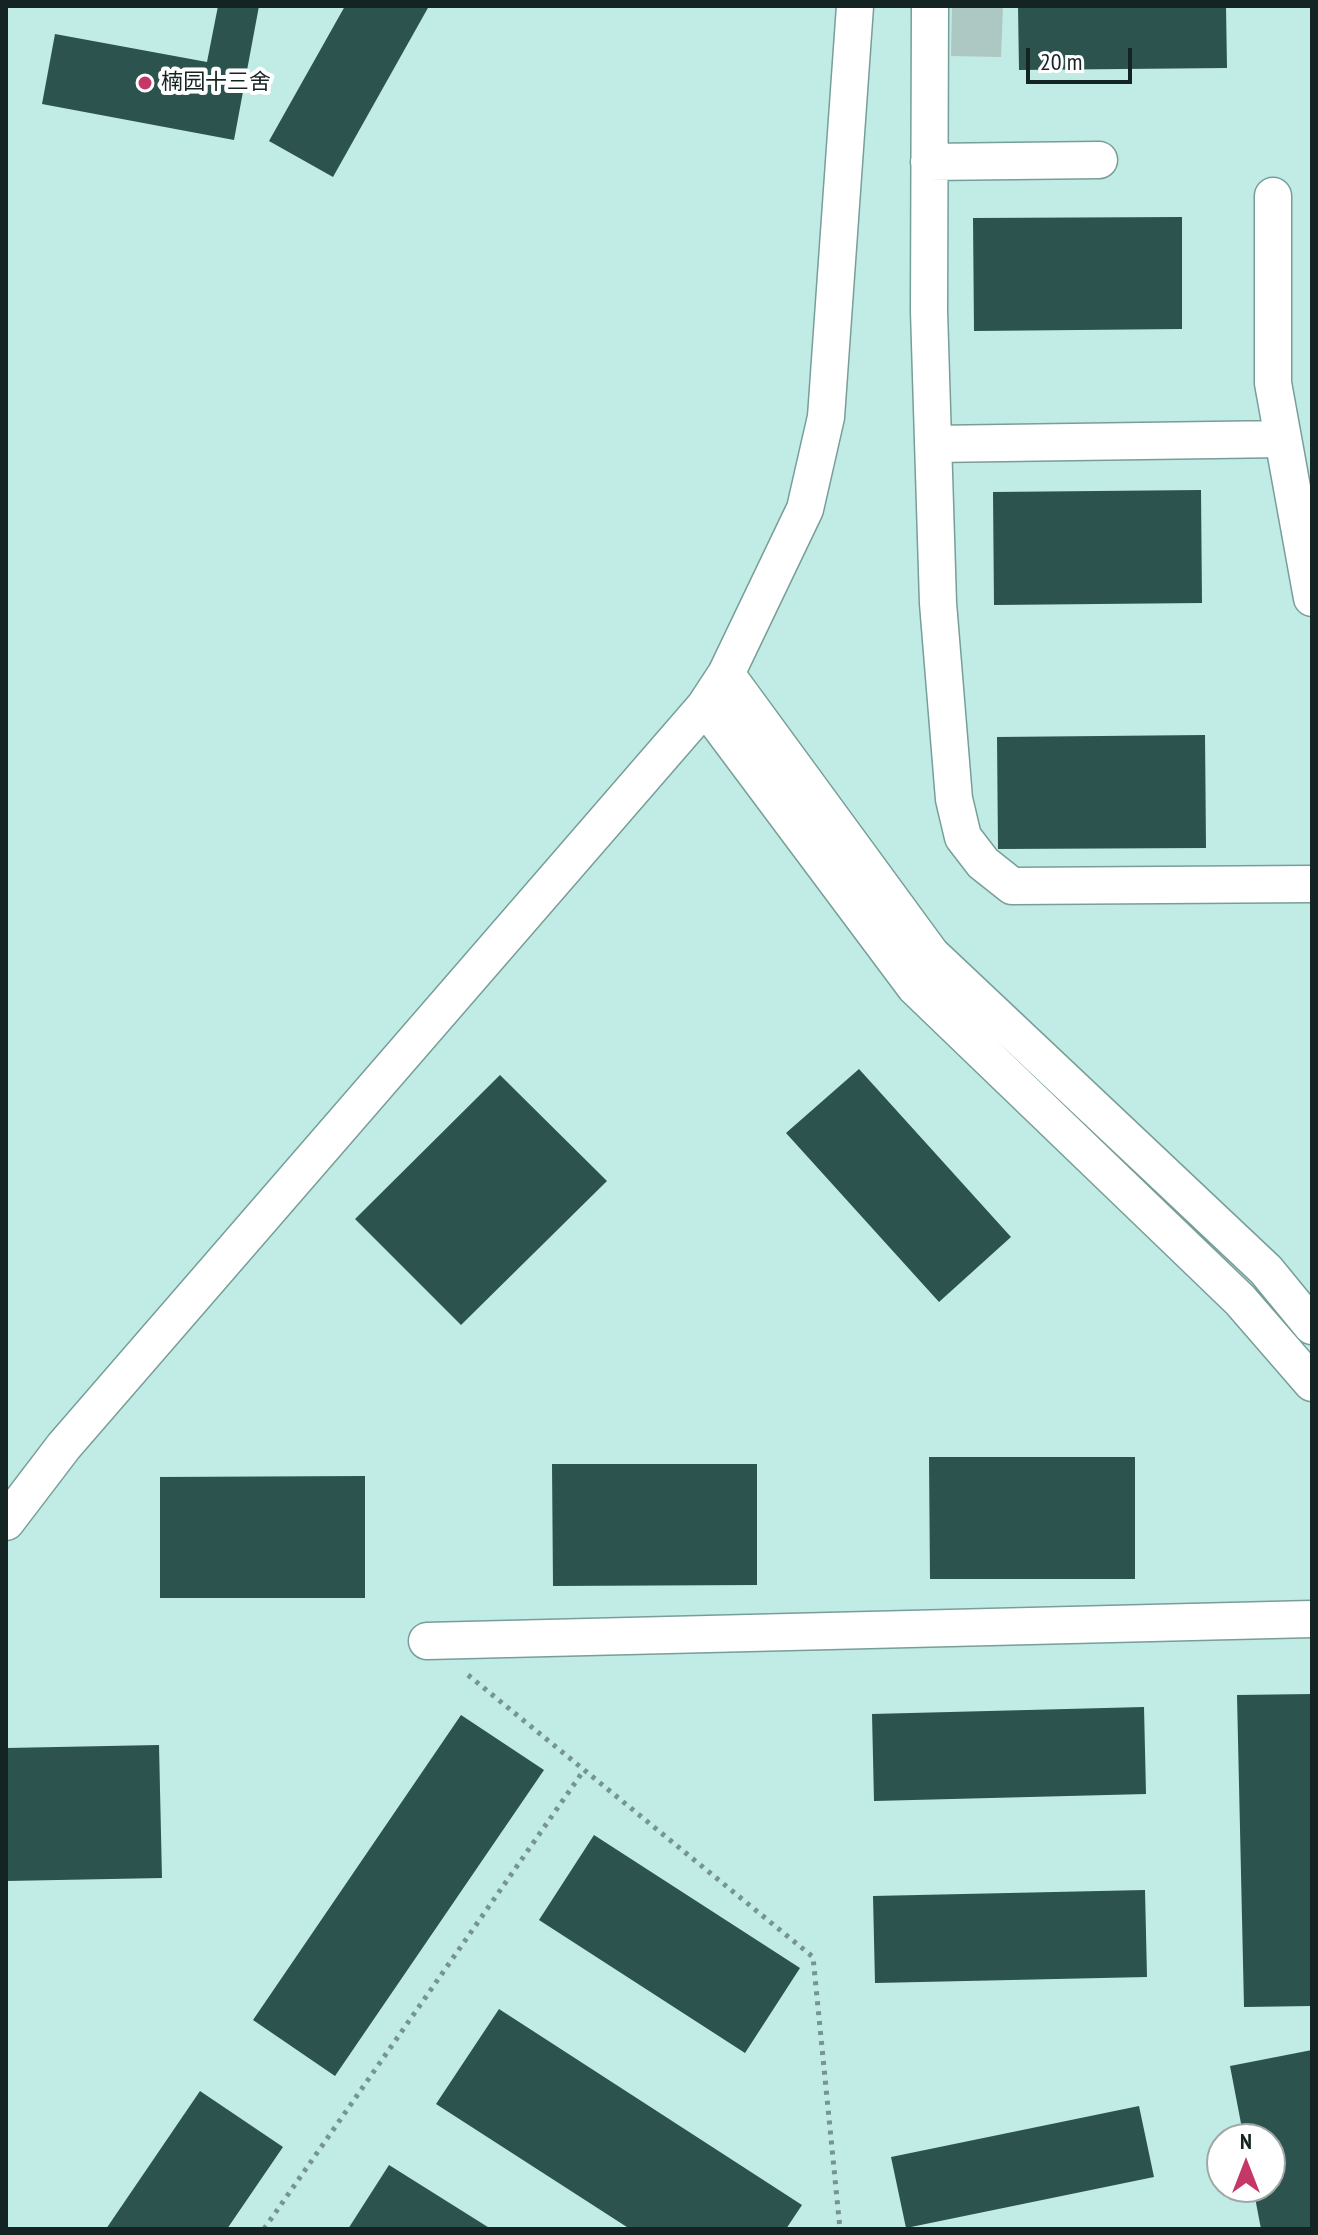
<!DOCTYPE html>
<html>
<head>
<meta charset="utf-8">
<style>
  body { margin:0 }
  #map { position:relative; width:1318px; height:2235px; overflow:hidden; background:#c1ebe5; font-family:"PT Sans Narrow",sans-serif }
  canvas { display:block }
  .frame { position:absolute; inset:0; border:8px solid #142422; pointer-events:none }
  .north { position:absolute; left:1206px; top:2123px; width:80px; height:80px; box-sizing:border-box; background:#fff; border:2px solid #a1a7a7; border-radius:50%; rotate:0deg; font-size:22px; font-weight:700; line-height:32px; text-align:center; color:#142422 }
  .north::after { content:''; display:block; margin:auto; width:28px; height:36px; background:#c43766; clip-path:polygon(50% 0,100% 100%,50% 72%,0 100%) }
  .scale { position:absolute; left:1026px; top:48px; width:106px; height:36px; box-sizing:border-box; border:4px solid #142422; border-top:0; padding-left:10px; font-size:24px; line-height:28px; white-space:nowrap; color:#142422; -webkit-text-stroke:6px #fff; paint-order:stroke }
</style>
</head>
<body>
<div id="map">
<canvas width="1318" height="2235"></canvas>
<div class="frame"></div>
<div class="north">N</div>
<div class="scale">20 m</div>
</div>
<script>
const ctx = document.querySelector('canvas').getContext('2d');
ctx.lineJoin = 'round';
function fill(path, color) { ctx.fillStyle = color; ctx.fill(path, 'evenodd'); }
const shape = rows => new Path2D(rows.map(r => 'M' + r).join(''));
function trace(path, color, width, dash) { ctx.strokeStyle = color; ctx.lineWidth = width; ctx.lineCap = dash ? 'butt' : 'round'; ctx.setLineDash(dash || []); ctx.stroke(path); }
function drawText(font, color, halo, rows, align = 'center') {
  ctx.font = font + ' "PT Sans Narrow","Noto Sans SC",sans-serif'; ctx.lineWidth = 8; ctx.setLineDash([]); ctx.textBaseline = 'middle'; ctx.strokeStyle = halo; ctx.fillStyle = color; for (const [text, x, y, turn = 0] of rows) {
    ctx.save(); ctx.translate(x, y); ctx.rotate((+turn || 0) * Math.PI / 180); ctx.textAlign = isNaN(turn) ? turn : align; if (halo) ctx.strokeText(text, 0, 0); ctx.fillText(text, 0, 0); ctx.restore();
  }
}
const green = shape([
  [952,6,1003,6,1001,57,951,56]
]);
const building = shape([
  [218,6,259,6,234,140,42,104,55,34,207,62],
  [345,6,429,6,333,177,269,141],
  [1018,6,1226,6,1227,68,1019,70],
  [1182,217,1182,329,974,331,973,218],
  [1201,490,1202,603,994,605,993,492],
  [1205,735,1206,848,998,849,997,737],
  [859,1069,1011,1237,939,1302,786,1133],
  [500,1075,607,1181,461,1325,355,1219],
  [929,1457,1135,1457,1135,1579,930,1579],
  [552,1464,757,1464,757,1585,553,1586],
  [365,1476,365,1598,160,1598,160,1477],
  [1312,1694,1312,2006,1244,2007,1237,1695],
  [1144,1707,1146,1794,874,1801,872,1714],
  [461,1715,544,1770,335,2076,253,2020],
  [159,1745,162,1878,6,1881,6,1748],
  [594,1835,800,1968,745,2053,539,1920],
  [1145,1890,1147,1977,875,1983,873,1896],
  [499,2009,802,2205,786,2229,630,2229,436,2104],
  [1312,2050,1312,2229,1261,2229,1253,2187,1270,2187,1270,2139,1244,2139,1230,2066],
  [200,2091,283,2147,227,2229,106,2229],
  [1139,2106,1154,2177,906,2228,891,2157],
  [389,2165,491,2229,348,2229]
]);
const path = shape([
  [468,1675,813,1957,840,2229],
  [264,2229,584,1770]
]);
const minor = shape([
  [930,6,929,311,938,603,954,799,963,837,983,863,1012,886,1312,884],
  [929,162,1099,160],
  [1273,196,1273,383,1312,598],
  [933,444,1283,439],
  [726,674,931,954,1266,1270,1312,1326],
  [705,706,915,987,1240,1300,1312,1383],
  [6,1522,64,1446,705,706,726,674,805,509,826,417,855,6],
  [427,1641,1312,1619]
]);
const markers = [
  [145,83,8,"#c43766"]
];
const poiNames = [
  ["楠园十三舍",161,83]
];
fill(green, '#adc7c2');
fill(building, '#2d534e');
trace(minor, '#779e99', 39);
trace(path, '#769590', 5, [4, 6]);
trace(minor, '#fff', 36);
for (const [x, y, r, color] of markers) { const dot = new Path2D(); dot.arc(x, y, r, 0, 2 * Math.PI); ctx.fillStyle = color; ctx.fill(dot); trace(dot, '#fff', 3); }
drawText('22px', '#142422', '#fff', poiNames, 'left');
</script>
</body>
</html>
